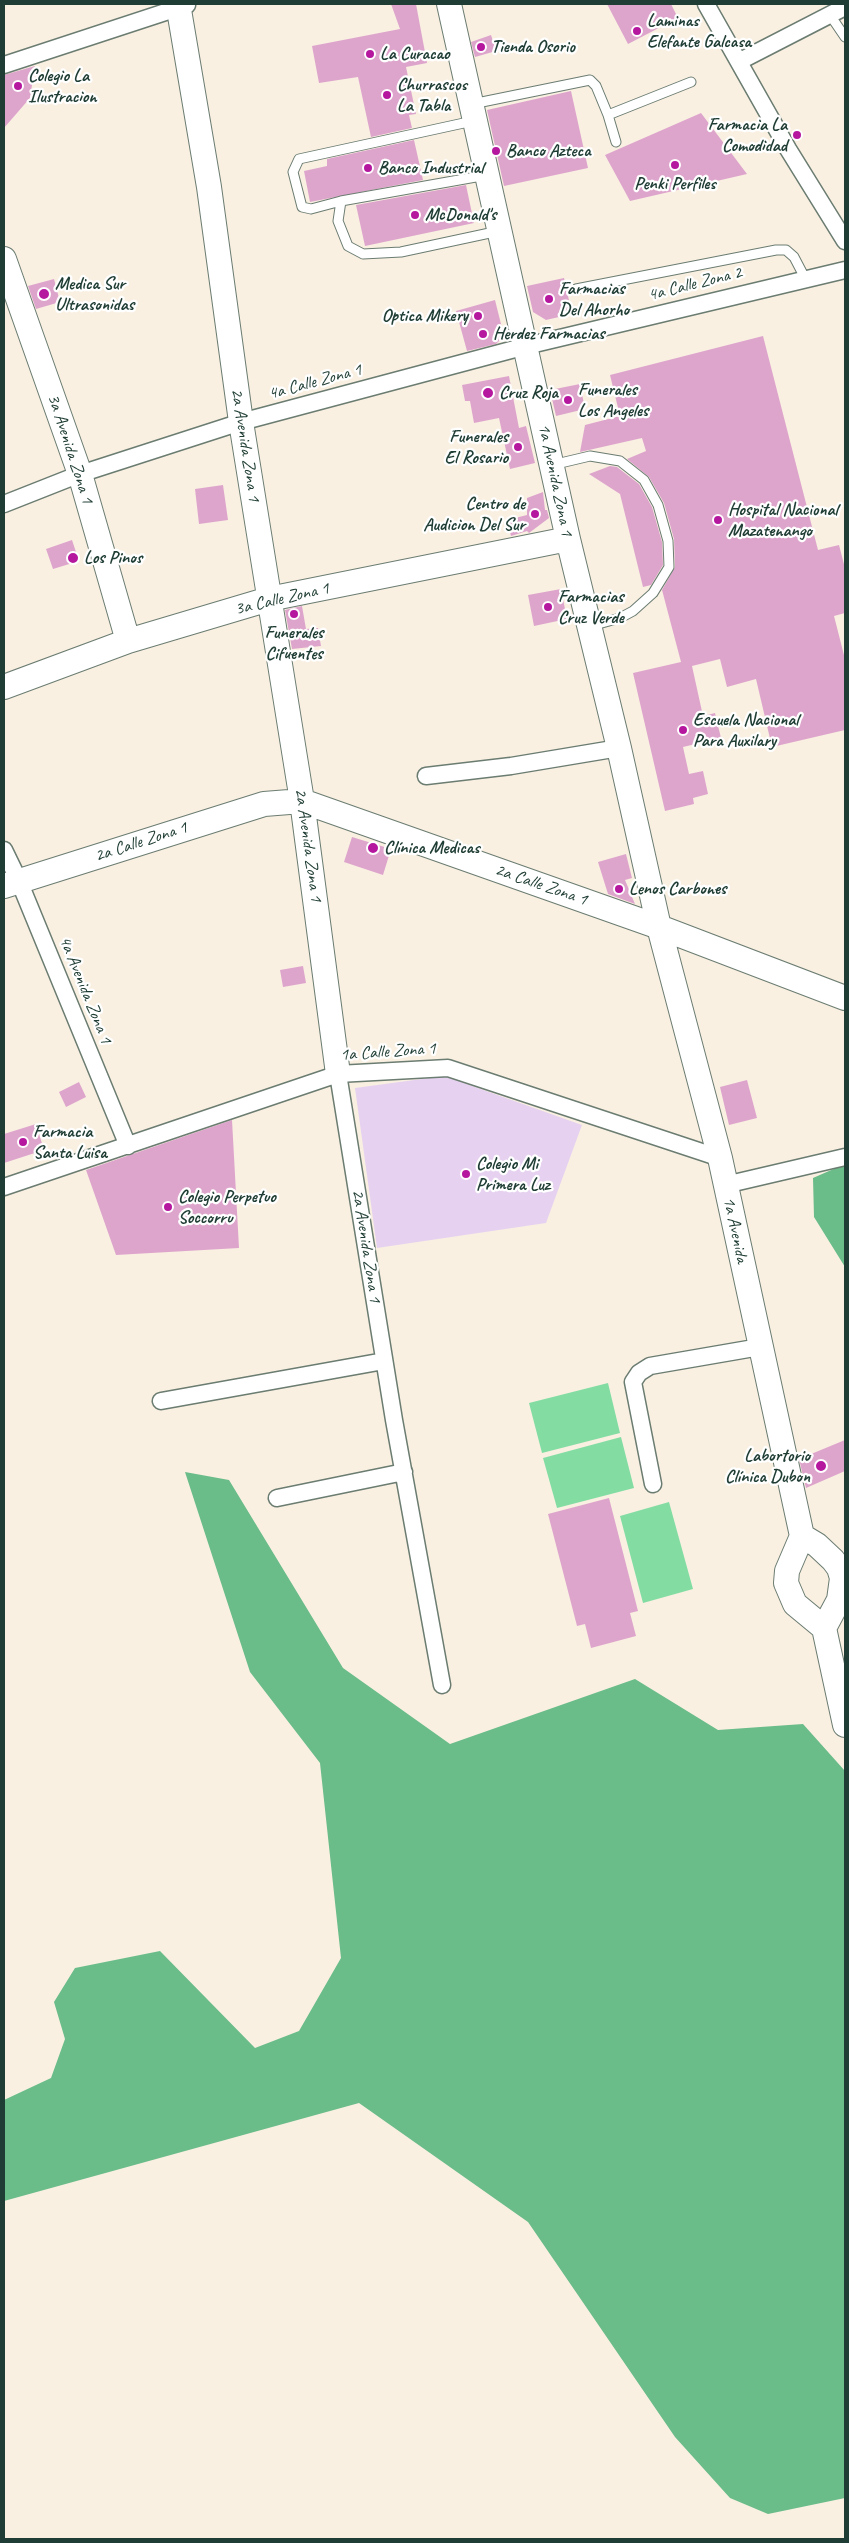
<!DOCTYPE html>
<html>
<head>
<meta charset="utf-8">
<style>
  body { margin:0 }
  #map { position:relative; width:849px; height:2543px; overflow:hidden; background:#f9f0e2; font-family:Caveat,sans-serif }
  canvas { display:block }
  .frame { position:absolute; inset:0; border:5px solid #1f3d34; pointer-events:none }
</style>
</head>
<body>
<div id="map">
<canvas width="849" height="2543"></canvas>
<div class="frame"></div>
</div>
<script>
const ctx = document.querySelector('canvas').getContext('2d');
ctx.lineJoin = 'round';
function fill(path, color) { ctx.fillStyle = color; ctx.fill(path, 'evenodd'); }
const shape = rows => new Path2D(rows.map(r => 'M' + r).join(''));
function trace(path, color, width, dash) { ctx.strokeStyle = color; ctx.lineWidth = width; ctx.lineCap = dash ? 'butt' : 'round'; ctx.setLineDash(dash || []); ctx.stroke(path); }
function drawText(font, color, halo, rows, align = 'center') {
  ctx.font = font + ' Caveat,sans-serif'; ctx.lineWidth = 4.5; ctx.setLineDash([]); ctx.textBaseline = 'middle'; ctx.strokeStyle = halo; ctx.fillStyle = color; for (const [text, x, y, turn = 0] of rows) {
    ctx.save(); ctx.translate(x, y); ctx.rotate((+turn || 0) * Math.PI / 180); ctx.textAlign = isNaN(turn) ? turn : align; if (halo) ctx.strokeText(text, 0, 0); ctx.fillText(text, 0, 0); ctx.restore();
  }
}
const built = shape([
  [444,1076,582,1125,546,1223,377,1248,355,1088]
]);
const green = shape([
  [608,1383,620,1433,542,1453,529,1403],
  [621,1437,634,1488,557,1508,543,1458],
  [669,1502,693,1589,643,1603,620,1516]
]);
const forest = shape([
  [845,1164,845,1267,814,1217,813,1178],
  [185,1472,229,1480,343,1668,450,1744,635,1679,718,1730,803,1724,845,1771,845,2498,768,2514,730,2498,675,2437,528,2222,359,2103,4,2201,4,2100,51,2078,65,2039,54,2002,75,1968,160,1951,255,2048,299,2031,341,1958,320,1763,250,1672]
]);
const building = shape([
  [391,4,416,4,427,63,406,67,416,114,409,115,412,128,371,137,358,77,319,83,312,46,400,29],
  [607,4,671,4,678,18,628,44],
  [491,35,496,51,475,57,471,42],
  [35,66,30,98,4,128,4,75],
  [571,91,588,168,504,186,487,110],
  [701,113,747,174,630,201,605,155],
  [414,140,423,180,310,202,304,171,327,166,327,159],
  [466,185,474,223,365,246,356,205],
  [564,278,572,314,546,320,533,312,527,286],
  [54,279,60,302,36,309,28,286],
  [495,300,504,336,496,344,467,351,456,311],
  [763,336,818,550,839,545,845,568,845,613,834,616,845,659,845,730,772,747,756,679,727,687,720,659,692,666,703,716,715,713,721,738,683,747,689,774,703,771,708,794,693,798,694,804,665,811,633,673,681,662,662,590,675,567,674,539,664,503,649,477,627,459,646,451,642,438,580,452,585,425,620,416,610,375],
  [509,376,519,428,526,426,535,463,510,469,499,418,474,423,470,401,465,401,462,385],
  [580,384,585,409,556,416,550,390],
  [610,466,617,467,639,484,652,507,662,542,663,565,651,585,643,587,620,494,589,474],
  [223,485,228,520,199,524,195,489],
  [543,492,545,510,547,510,549,518,529,533,527,531,511,536,507,520,527,515,527,498],
  [72,540,79,561,53,569,46,549],
  [561,589,567,619,534,626,528,595],
  [302,606,306,629,318,628,321,646,292,649,285,610],
  [352,837,391,849,383,875,344,862],
  [626,854,632,878,625,880,635,904,608,894,598,862],
  [303,966,306,983,283,987,280,970],
  [747,1080,757,1118,729,1125,720,1087],
  [79,1082,86,1097,66,1107,59,1092],
  [232,1120,239,1248,116,1255,86,1170],
  [36,1124,44,1150,4,1163,4,1134],
  [845,1440,845,1471,806,1488,799,1459],
  [609,1498,638,1611,630,1613,636,1636,591,1648,585,1624,577,1626,548,1514]
]);
const lane = shape([
  [830,15,845,37],
  [472,104,590,80,596,86,608,115,691,82],
  [608,115,616,142],
  [473,121,299,159,293,172,302,207,311,209,341,201,487,175],
  [341,201,338,221,348,246,363,254,401,252,499,231],
  [576,289,776,250,786,250,794,257,805,278],
  [552,465,590,456,620,461,644,480,658,505,668,541,669,567,653,593,633,611,620,618,591,626]
]);
const street = shape([
  [706,4,788,149,845,241],
  [740,61,845,7],
  [4,65,187,5],
  [4,504,80,474,241,422,526,346,845,270],
  [426,776,511,766,619,748],
  [4,850,19,881,128,1146],
  [338,1074,394,1420,442,1685],
  [725,1185,845,1157],
  [4,1187,338,1074,448,1068,720,1158],
  [161,1401,384,1361],
  [653,1484,633,1382,639,1373,650,1366,760,1347],
  [277,1498,404,1472]
]);
const secondary = shape([
  [178,4,209,187,241,422,302,801,338,1074],
  [449,4,568,539,619,748,659,927,720,1158,802,1536,787,1571,786,1583,795,1604,824,1628,845,1725],
  [4,259,80,474,128,641],
  [4,687,128,641,269,599,568,539],
  [4,886,264,804,302,801,659,927,845,998],
  [802,1536,817,1545,833,1560,839,1568,842,1578,839,1600,824,1628]
]);
const markers = [
  [637,31,5,"#b5179e"],
  [481,47,5,"#b5179e"],
  [370,54,5,"#b5179e"],
  [18,86,5,"#b5179e"],
  [387,95,5,"#b5179e"],
  [797,135,5,"#b5179e"],
  [496,151,5,"#b5179e"],
  [675,165,5,"#b5179e"],
  [368,168,5,"#b5179e"],
  [415,215,5,"#b5179e"],
  [44,294,6,"#b5179e"],
  [549,299,5,"#b5179e"],
  [478,316,5,"#b5179e"],
  [483,334,5,"#b5179e"],
  [488,393,6,"#b5179e"],
  [568,400,5,"#b5179e"],
  [518,447,5,"#b5179e"],
  [535,514,5,"#b5179e"],
  [718,520,5,"#b5179e"],
  [73,558,6,"#b5179e"],
  [548,607,5,"#b5179e"],
  [294,614,5,"#b5179e"],
  [683,730,5,"#b5179e"],
  [373,848,6,"#b5179e"],
  [619,889,5,"#b5179e"],
  [23,1142,5,"#b5179e"],
  [466,1174,5,"#b5179e"],
  [168,1207,5,"#b5179e"],
  [821,1466,6,"#b5179e"]
];
const poiNames = [
  ["Laminas",647,21],
  ["Elefante Galcasa",647,42],
  ["Tienda Osorio",491,47],
  ["La Curacao",380,54],
  ["Colegio La",28,76],
  ["Ilustracion",28,97],
  ["Churrascos",397,85],
  ["La Tabla",397,106],
  ["Farmacia La",787,125,"right"],
  ["Comodidad",787,146,"right"],
  ["Banco Azteca",506,151],
  ["Banco Industrial",378,168],
  ["Penki Perfiles",675,184,"center"],
  ["McDonald's",425,215],
  ["Medica Sur",55,284],
  ["Ultrasonidas",55,305],
  ["Farmacias",559,289],
  ["Del Ahorho",559,310],
  ["Optica Mikery",468,316,"right"],
  ["Herdez Farmacias",493,334],
  ["Funerales",578,390],
  ["Los Angeles",578,411],
  ["Cruz Roja",499,393],
  ["Funerales",508,437,"right"],
  ["El Rosario",508,458,"right"],
  ["Centro de",525,504,"right"],
  ["Audicion Del Sur",525,525,"right"],
  ["Hospital Nacional",728,510],
  ["Mazatenango",728,531],
  ["Los Pinos",84,558],
  ["Farmacias",558,597],
  ["Cruz Verde",558,618],
  ["Funerales",294,633,"center"],
  ["Cifuentes",294,654,"center"],
  ["Escuela Nacional",693,720],
  ["Para Auxilary",693,741],
  ["Clínica Medicas",384,848],
  ["Lenos Carbones",629,889],
  ["Farmacia",33,1132],
  ["Santa Luisa",33,1153],
  ["Colegio Mi",476,1164],
  ["Primera Luz",476,1185],
  ["Colegio Perpetuo",178,1197],
  ["Soccorru",178,1218],
  ["Labortorio",810,1456,"right"],
  ["Clínica Dubon",810,1477,"right"]
];
const streetNames = [
  ["4a Calle Zona 2",695,284,-14],
  ["4a Calle Zona 1",315,382,-15],
  ["2a Avenida Zona 1",245,445,81],
  ["3a Avenida Zona 1",70,449,72],
  ["1a Avenida Zona 1",555,480,78],
  ["3a Calle Zona 1",282,599,-13],
  ["2a Calle Zona 1",141,842,-18],
  ["2a Avenida Zona 1",308,845,82],
  ["2a Calle Zona 1",541,885,19],
  ["4a Avenida Zona 1",85,990,68],
  ["1a Calle Zona 1",388,1052,-4],
  ["1a Avenida",735,1230,78],
  ["2a Avenida Zona 1",366,1246,81]
];
fill(built, '#e6d2f0');
fill(green, '#83dda3');
fill(forest, '#6abc89');
fill(building, '#dea5cc');
trace(lane, '#6b7c71', 11);
trace(street, '#6b7c71', 19);
trace(secondary, '#6b7c71', 26);
trace(lane, '#fff', 9);
trace(street, '#fff', 16);
trace(secondary, '#fff', 24);
for (const [x, y, r, color] of markers) { const dot = new Path2D(); dot.arc(x, y, r, 0, 2 * Math.PI); ctx.fillStyle = color; ctx.fill(dot); trace(dot, '#fff', 2); }
drawText('bold 18px', '#1f3d34', '#fff', poiNames, 'left');
drawText('18px', '#1f3d34', '#fff', streetNames);
</script>
</body>
</html>
